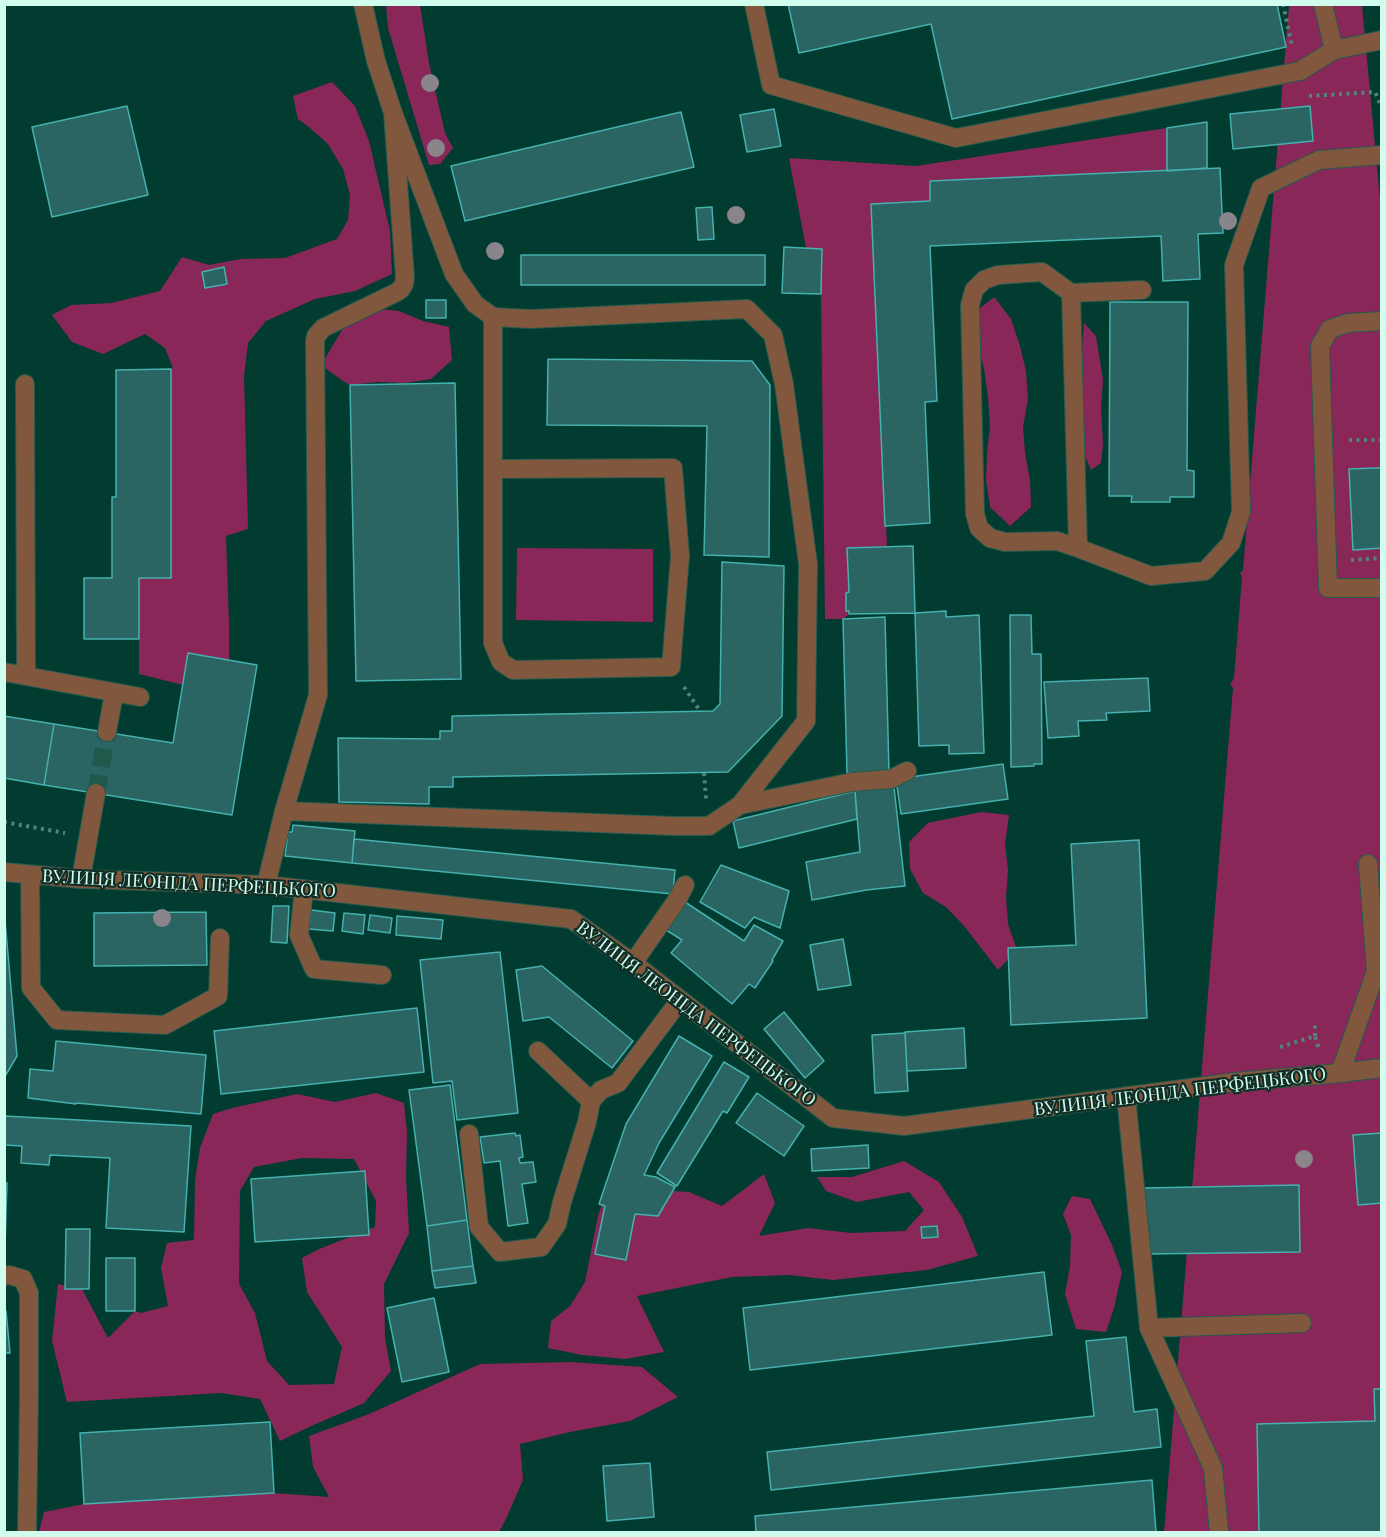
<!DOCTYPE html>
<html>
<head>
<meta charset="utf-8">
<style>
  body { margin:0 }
  #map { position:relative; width:1386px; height:1537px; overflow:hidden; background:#023b2f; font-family:"Playfair Display",serif }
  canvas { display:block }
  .frame { position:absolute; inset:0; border:6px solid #d1fdef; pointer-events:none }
</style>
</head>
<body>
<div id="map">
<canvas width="1386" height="1537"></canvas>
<div class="frame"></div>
</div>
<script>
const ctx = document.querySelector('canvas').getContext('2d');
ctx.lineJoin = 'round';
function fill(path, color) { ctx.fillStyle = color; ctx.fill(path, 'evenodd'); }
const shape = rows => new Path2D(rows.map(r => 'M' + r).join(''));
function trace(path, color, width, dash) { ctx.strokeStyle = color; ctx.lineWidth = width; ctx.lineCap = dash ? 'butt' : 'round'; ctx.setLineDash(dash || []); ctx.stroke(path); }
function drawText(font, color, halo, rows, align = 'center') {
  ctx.font = font + ' "Playfair Display",serif'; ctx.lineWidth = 4.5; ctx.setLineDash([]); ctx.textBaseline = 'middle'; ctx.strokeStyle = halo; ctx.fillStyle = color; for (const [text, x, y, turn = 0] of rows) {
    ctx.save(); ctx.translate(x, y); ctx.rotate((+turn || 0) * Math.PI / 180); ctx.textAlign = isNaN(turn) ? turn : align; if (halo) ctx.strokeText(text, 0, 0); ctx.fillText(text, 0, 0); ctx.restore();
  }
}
const green = shape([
  [386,5,420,5,429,63,445,133,453,148,440,164,429,165,388,28],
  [1289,5,1362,5,1382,221,1381,1532,1164,1532,1233,688,1230,684,1234,678,1242,577,1240,573,1243,570],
  [332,82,355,106,369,141,390,231,392,274,355,291,315,299,266,321,248,343,244,376,248,529,226,536,229,623,229,660,188,654,183,685,139,674,139,578,171,577,171,369,173,368,165,348,145,334,103,354,72,342,52,315,71,305,111,303,160,291,182,257,209,265,241,259,285,258,337,239,348,220,350,195,343,169,328,144,310,128,298,119,293,96],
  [1167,128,1167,171,930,181,930,201,871,204,887,546,848,548,849,592,846,593,846,611,849,611,849,614,843,619,825,619,821,294,822,249,806,248,789,158,916,166],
  [993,298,995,298,1011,319,1020,346,1026,371,1028,399,1023,427,1025,453,1030,480,1031,507,1010,526,990,507,986,480,987,453,990,426,988,397,984,369,971,315],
  [372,308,399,311,423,321,449,327,452,360,431,379,405,383,378,382,350,385,343,381,321,365,348,320],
  [1084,323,1096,336,1103,380,1101,408,1103,444,1101,463,1091,470,1075,433],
  [517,548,653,549,653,622,516,620],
  [981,812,1009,815,1005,844,1008,870,1006,897,1008,924,1017,950,998,970,965,927,946,907,923,893,910,869,909,842,928,823],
  [376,1093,404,1103,407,1132,406,1178,409,1233,384,1284,385,1338,391,1371,364,1403,309,1427,280,1441,260,1399,221,1393,67,1402,52,1341,58,1284,82,1289,108,1338,135,1311,141,1313,168,1306,161,1268,167,1243,194,1240,195,1180,200,1148,213,1114,232,1108,297,1094,335,1102],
  [302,1158,354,1159,376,1201,375,1227,319,1249,302,1258,307,1292,342,1347,334,1384,289,1385,267,1361,255,1313,239,1284,240,1191,254,1167],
  [904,1161,939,1182,962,1217,978,1256,927,1270,833,1280,789,1275,732,1277,637,1296,664,1352,625,1359,582,1355,548,1348,551,1321,570,1306,585,1282,598,1216,608,1187,689,1192,722,1206,764,1174,775,1203,759,1236,808,1228,851,1233,905,1231,924,1210,909,1192,857,1202,826,1191,817,1177,852,1177],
  [1072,1196,1090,1199,1112,1245,1122,1272,1114,1308,1106,1332,1076,1329,1065,1294,1070,1266,1071,1235,1063,1214],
  [571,1362,642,1367,678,1397,630,1421,570,1432,520,1444,523,1480,506,1519,499,1532,39,1532,44,1512,84,1504,274,1493,329,1497,313,1467,309,1436,369,1414,480,1364]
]);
const building = shape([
  [788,4,1277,4,1286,47,952,119,931,24,799,53,788,4],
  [127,106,148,195,52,217,32,127,127,106],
  [1310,106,1313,141,1233,149,1230,114,1310,106],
  [774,109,781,146,747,152,740,115,774,109],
  [681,112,694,167,465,221,451,166,681,112],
  [1207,122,1207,168,1167,171,1167,128,1207,122],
  [1220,168,1223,233,1198,234,1200,279,1163,281,1161,236,930,246,937,401,925,402,930,523,885,526,871,204,930,201,930,181,1220,168],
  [712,207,714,239,698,240,696,208,712,207],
  [784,247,822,249,821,294,782,293,784,247],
  [521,255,765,255,765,285,521,285,521,255],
  [224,267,227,284,205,288,202,272,224,267],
  [426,300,446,300,446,318,426,318,426,300],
  [1110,302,1188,302,1187,470,1194,471,1194,497,1170,497,1170,502,1131,502,1132,496,1109,496,1110,302],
  [548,359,752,361,770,385,769,557,704,555,707,426,547,425,548,359],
  [171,369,171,578,139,578,139,639,84,639,84,578,112,578,112,497,116,497,116,370,171,369],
  [455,383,461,679,356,681,350,385,455,383],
  [1375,468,1382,468,1382,548,1353,550,1349,469,1375,468],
  [913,546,915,613,849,614,849,611,846,611,846,593,849,592,847,548,913,546],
  [722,562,784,566,782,716,728,772,453,777,453,787,429,787,429,804,339,802,338,738,440,739,440,731,452,731,452,716,713,711,720,704,722,562],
  [946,611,946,617,979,615,984,753,949,754,949,745,919,746,915,613,946,611],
  [1010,615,1031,615,1032,654,1041,654,1042,764,1034,764,1034,766,1011,767,1010,615],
  [885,617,889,772,847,773,843,619,885,617],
  [188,653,257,665,232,815,44,785,54,724,173,743,188,653],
  [1148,678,1150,711,1106,713,1107,720,1078,721,1079,736,1048,738,1044,682,1148,678],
  [4,716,54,724,44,785,4,778,4,716],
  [1003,764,1008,799,901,814,896,779,1003,764],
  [894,787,905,886,866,890,812,900,806,862,860,852,855,791,894,787],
  [855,791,857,819,739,848,733,821,855,791],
  [293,825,355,831,352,863,285,856,288,832,292,832,293,825],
  [354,839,675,870,673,894,352,863,354,839],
  [1139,840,1147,1018,1011,1025,1008,948,1076,945,1071,844,1139,840],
  [721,865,789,891,780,928,754,917,745,928,700,902,721,865],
  [685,902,744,941,754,925,783,941,772,960,773,961,755,988,749,984,732,1004,671,953,682,940,666,930,685,902],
  [273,906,289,906,287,943,271,942,273,906],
  [4,909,17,1056,4,1078,4,909],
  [311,910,335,913,333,931,309,929,311,910],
  [206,912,207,965,94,966,94,913,206,912],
  [344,913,365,915,363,934,342,931,344,913],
  [370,915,392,918,390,933,368,930,370,915],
  [397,916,443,920,441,939,396,935,397,916],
  [843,939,851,985,818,990,810,945,843,939],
  [500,952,518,1113,457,1120,452,1081,433,1083,420,960,500,952],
  [542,966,633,1041,612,1068,549,1017,523,1021,516,970,542,966],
  [417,1008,424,1072,221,1094,214,1031,417,1008],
  [784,1012,824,1061,805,1078,764,1029,784,1012],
  [964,1028,966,1068,907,1071,905,1032,964,1028],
  [905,1033,908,1091,875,1093,872,1035,905,1033],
  [679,1036,712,1056,659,1143,644,1175,656,1177,675,1187,658,1216,635,1214,626,1260,595,1254,605,1206,599,1204,626,1124,679,1036],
  [56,1041,206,1055,201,1114,76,1103,76,1104,28,1098,30,1069,53,1071,56,1041],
  [724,1062,749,1077,727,1113,723,1111,677,1186,657,1173,724,1062],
  [450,1085,467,1220,427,1226,409,1090,450,1085],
  [757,1093,804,1126,784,1156,736,1123,757,1093],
  [4,1116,191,1126,184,1232,106,1228,110,1158,50,1155,49,1165,21,1163,22,1146,4,1145,4,1116],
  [515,1133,516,1136,520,1135,523,1157,519,1158,520,1163,533,1162,536,1182,522,1184,528,1223,508,1226,500,1161,484,1163,480,1137,515,1133],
  [1382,1133,1382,1203,1358,1205,1353,1135,1382,1133],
  [868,1145,869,1168,812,1171,811,1149,868,1145],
  [365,1171,369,1235,255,1242,251,1179,365,1171],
  [4,1183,7,1183,5,1247,4,1247,4,1183],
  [1299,1185,1300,1252,1146,1254,1144,1188,1299,1185],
  [467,1220,473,1266,432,1271,427,1226,467,1220],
  [937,1226,938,1237,922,1238,921,1227,937,1226],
  [66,1229,90,1229,89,1289,65,1289,66,1229],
  [106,1258,135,1258,135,1311,106,1311,106,1258],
  [473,1266,476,1283,435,1288,432,1271,473,1266],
  [1044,1272,1052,1335,750,1370,743,1308,1044,1272],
  [434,1298,449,1372,402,1382,387,1308,434,1298],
  [6,1311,10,1353,4,1353,4,1312,6,1311],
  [1126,1337,1134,1412,1157,1409,1161,1447,771,1490,767,1452,1094,1416,1086,1341,1126,1337],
  [1374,1389,1382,1389,1382,1532,1259,1532,1257,1424,1375,1421,1374,1389],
  [270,1422,274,1493,84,1504,80,1433,270,1422],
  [650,1463,654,1517,607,1521,603,1466,650,1463],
  [1152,1480,1156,1532,756,1532,755,1516,1152,1480]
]);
const minorTunnel = shape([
  [96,793,107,732]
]);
const path = shape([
  [1283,4,1292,46,1293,46],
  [1309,96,1375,92,1382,108],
  [1349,440,1382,440],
  [1351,560,1382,558],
  [684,687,700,711],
  [704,773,706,799],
  [4,822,65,833],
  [1315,1036,1315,1024],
  [1280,1047,1315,1036,1319,1049]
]);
const minor = shape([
  [363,4,376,61,393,113,454,274,475,304,493,317],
  [754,4,771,85,956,138,1300,71,1334,50,1323,4],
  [1334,50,1382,40],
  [1071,293,1142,290],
  [493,317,493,643,501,662,513,670,671,667,680,556,673,468,493,469],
  [1382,321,1348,323,1330,329,1320,346,1328,588,1382,588],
  [25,384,26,676],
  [1078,548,1071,293,1042,272,998,275,984,280,974,290,970,305,975,514,979,528,990,538,1005,542,1057,541,1078,548,1151,576,1205,571,1231,543,1241,512,1234,265,1261,188,1319,160,1382,155],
  [4,672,140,697],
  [107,732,114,693],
  [740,805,852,782,891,779,907,771],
  [284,811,318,695,315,341,316,336,323,328,397,292,401,289,404,284,405,278,393,113],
  [1368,864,1376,971],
  [4,872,81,879,266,885,571,919,633,963,833,1118,904,1126,1235,1082,1340,1073,1382,1068],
  [30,875,31,988,57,1020,165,1025,218,996,220,938],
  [81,879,96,793],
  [266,885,284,811,673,826,709,826,740,805,806,721,808,564,784,384,773,335,747,309,530,319,493,317],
  [304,889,299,935,314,969,382,975],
  [633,963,677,900,685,885],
  [538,1051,591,1101],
  [1340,1073,1376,971,1382,966],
  [1126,1096,1149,1328,1213,1468,1219,1532],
  [469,1134,479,1227,500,1252,541,1247,557,1224,562,1202,587,1122,591,1101,601,1090,618,1083,680,1000],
  [4,1276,9,1275,23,1279,29,1293,29,1394,27,1532],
  [1149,1328,1302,1323]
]);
const trees = [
  [430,83],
  [436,148],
  [736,215],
  [1228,221],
  [495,251],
  [162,918],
  [1304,1159]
];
const streetNames = [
  ["ВУЛИЦЯ ЛЕОНІДА ПЕРФЕЦЬКОГО",189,884,3],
  ["ВУЛИЦЯ ЛЕОНІДА ПЕРФЕЦЬКОГО",696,1014,37],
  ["ВУЛИЦЯ ЛЕОНІДА ПЕРФЕЦЬКОГО",1180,1092,-7]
];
fill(green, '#8a2759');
fill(building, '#2a6463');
trace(building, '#45b1af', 1.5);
trace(minorTunnel, '#21584c', 18, [18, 9]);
trace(minor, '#235a4e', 20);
trace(path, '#52867a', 4, [3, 4.5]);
trace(minor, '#81583d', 18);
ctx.fillStyle = '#8a848b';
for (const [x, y] of trees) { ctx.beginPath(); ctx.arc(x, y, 9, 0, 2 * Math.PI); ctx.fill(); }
drawText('18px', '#d1fdef', '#102e26', streetNames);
</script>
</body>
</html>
